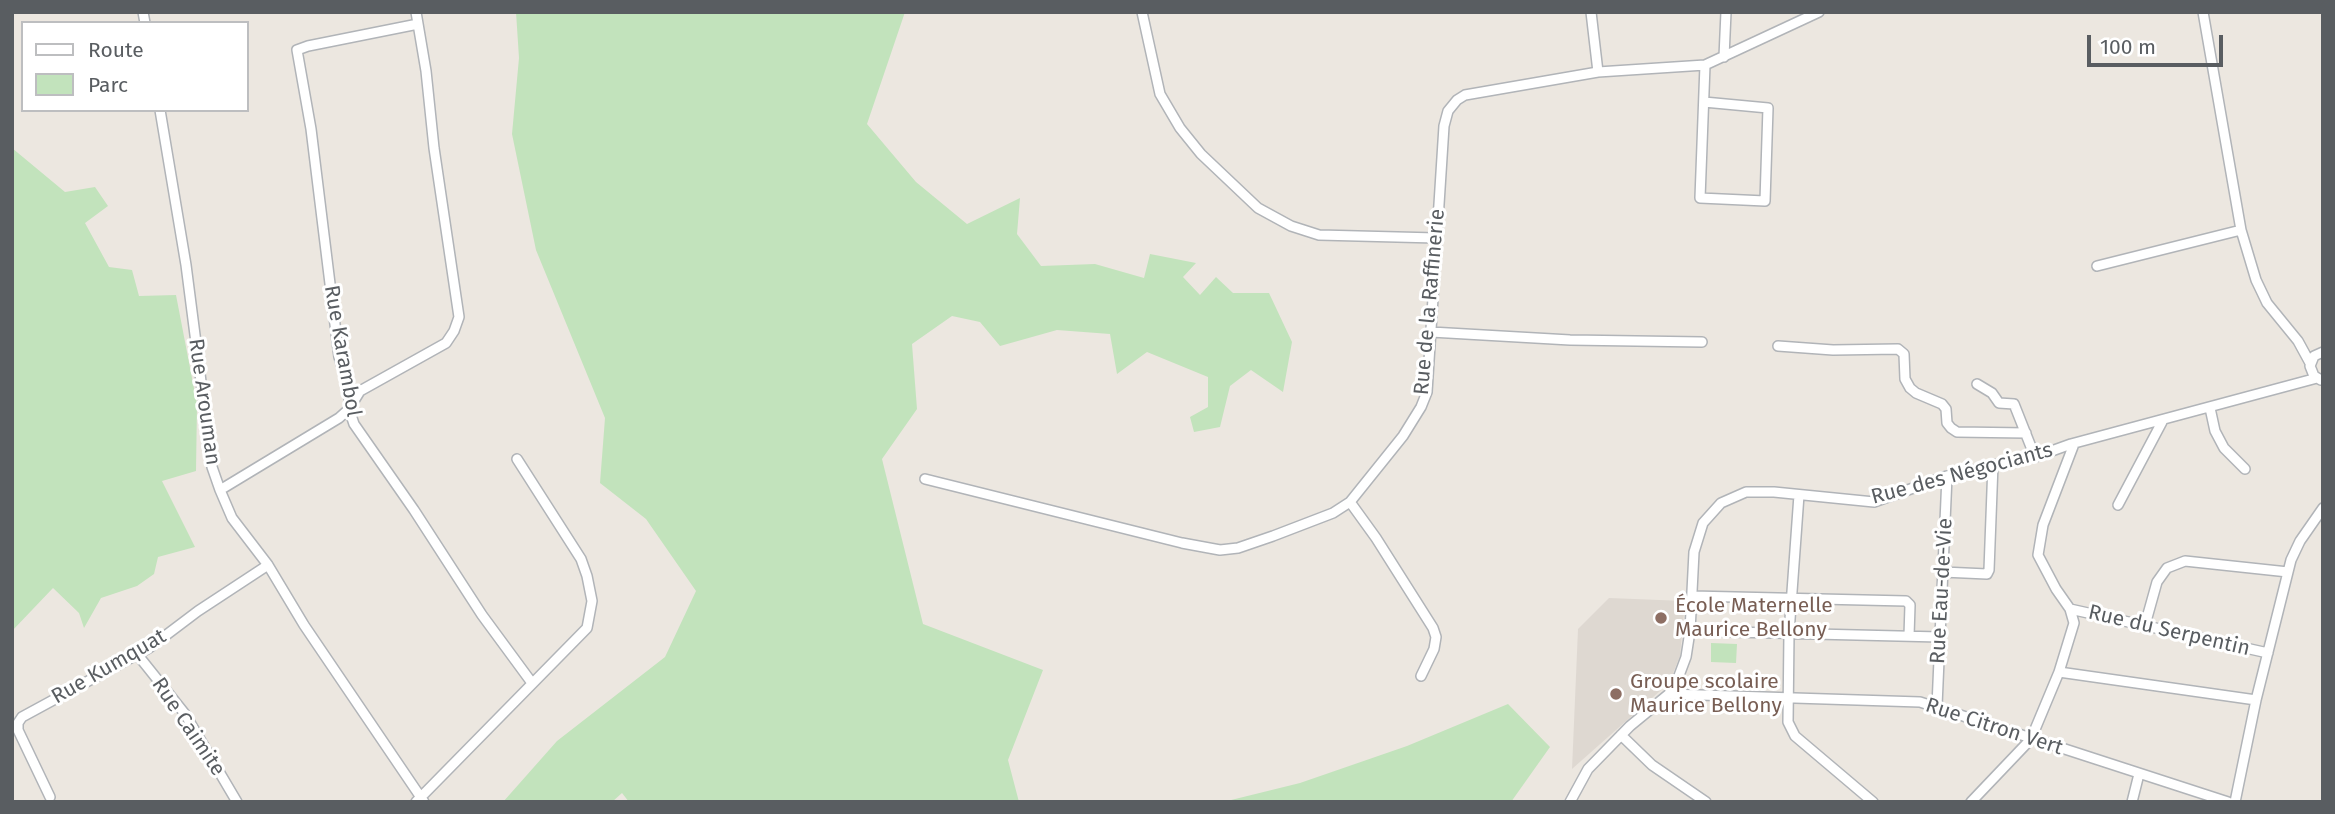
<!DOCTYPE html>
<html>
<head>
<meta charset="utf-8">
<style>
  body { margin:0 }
  #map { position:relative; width:2335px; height:814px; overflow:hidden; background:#ece7e0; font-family:"Fira Sans",sans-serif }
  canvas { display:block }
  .frame { position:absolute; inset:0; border:14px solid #595d61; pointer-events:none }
  .legend { position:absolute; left:21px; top:21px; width:228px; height:91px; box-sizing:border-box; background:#fff; border:2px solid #bdbec0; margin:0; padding:9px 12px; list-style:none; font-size:21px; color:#595d61 }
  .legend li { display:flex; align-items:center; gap:14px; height:35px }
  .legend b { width:35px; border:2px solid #bdbec0 }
  .scale { position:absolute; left:2087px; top:35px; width:136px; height:32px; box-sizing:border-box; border:4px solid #595d61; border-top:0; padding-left:9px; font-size:21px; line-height:24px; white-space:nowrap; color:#595d61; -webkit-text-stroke:5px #fff; paint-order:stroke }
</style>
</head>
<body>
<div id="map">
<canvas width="2335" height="814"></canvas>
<div class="frame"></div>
<ul class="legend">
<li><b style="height:9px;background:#fff"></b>Route</li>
<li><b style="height:19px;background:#c2e3bc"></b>Parc</li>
</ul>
<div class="scale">100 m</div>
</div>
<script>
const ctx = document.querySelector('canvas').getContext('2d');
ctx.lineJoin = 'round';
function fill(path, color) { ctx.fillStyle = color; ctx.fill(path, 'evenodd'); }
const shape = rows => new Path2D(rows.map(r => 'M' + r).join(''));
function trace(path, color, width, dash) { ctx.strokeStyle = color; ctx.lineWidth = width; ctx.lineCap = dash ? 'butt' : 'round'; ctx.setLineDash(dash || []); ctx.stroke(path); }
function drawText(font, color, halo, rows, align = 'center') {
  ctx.font = font + ' "Fira Sans",sans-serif'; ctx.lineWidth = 6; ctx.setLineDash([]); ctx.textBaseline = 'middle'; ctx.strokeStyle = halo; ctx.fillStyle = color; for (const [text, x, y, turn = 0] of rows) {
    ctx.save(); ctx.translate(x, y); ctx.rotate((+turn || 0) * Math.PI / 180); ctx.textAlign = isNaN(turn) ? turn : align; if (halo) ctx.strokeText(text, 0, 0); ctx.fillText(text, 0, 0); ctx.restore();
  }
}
const education = shape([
  [1609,598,1685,601,1680,656,1669,683,1572,769,1578,629]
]);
const green = shape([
  [516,12,905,12,867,124,916,182,967,224,1020,198,1017,234,1041,266,1095,264,1144,278,1150,254,1196,263,1183,277,1200,295,1216,277,1233,293,1269,293,1292,342,1283,392,1251,370,1230,386,1220,427,1194,432,1190,417,1208,407,1208,377,1147,352,1117,374,1110,334,1057,330,1000,346,980,322,952,316,912,344,917,409,882,459,923,624,1043,670,1008,760,1019,802,629,802,622,793,612,802,503,802,557,741,665,657,696,591,646,519,600,483,605,418,536,250,512,134,519,58],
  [12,148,65,192,95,187,108,206,85,223,109,267,132,270,139,296,176,295,197,404,196,471,162,481,195,547,158,557,154,574,137,586,101,598,84,628,79,613,53,588,12,631],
  [1711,643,1737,644,1736,663,1711,662],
  [1508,704,1550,747,1511,802,1223,802,1300,783,1407,746]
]);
const minor = shape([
  [143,12,145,23],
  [1142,12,1160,94,1180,128,1201,154,1258,208,1291,226,1319,235,1436,238],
  [1591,12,1598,72],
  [2203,12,2241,230,2256,280,2267,303,2298,341,2310,363],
  [418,24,308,46,297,50,311,129,339,357,349,388,349,409,354,424,414,510,482,615,532,683],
  [1724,57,1726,12],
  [1704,102,1768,108,1765,201,1700,198,1705,65],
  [160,110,186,265,212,467,220,490,232,518,268,565,304,625,424,802],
  [2097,266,2241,230],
  [1431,332,1570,340,1702,342],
  [1778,346,1833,350,1898,349,1904,354,1905,379,1910,388,1916,393,1942,404,1946,409,1947,423,1951,428,1957,432,2026,433],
  [2321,380,2314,376,2310,366,2314,356,2323,352],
  [1977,384,1992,393,1999,403,2014,404,2035,457],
  [2210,408,2215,431,2224,448,2245,469],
  [925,479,1182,543,1220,550,1238,548,1273,536,1333,513,1350,502,1403,436,1421,407,1427,392,1444,126,1448,111,1457,100,1465,95,1598,72,1705,65,1819,12],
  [220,490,339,418,349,409,360,391,446,343,454,331,459,317,434,148,426,71,416,12],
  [1799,495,1789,633,1788,722,1795,736,1873,802],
  [1350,502,1376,538,1433,628,1436,637,1434,649,1421,676],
  [2118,505,2162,422],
  [1943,572,1987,574,1989,570,1993,464],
  [1692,596,1906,601,1910,605,1909,636],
  [2070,609,2268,653],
  [2145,625,2157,582,2167,568,2185,561,2288,572],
  [1690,631,1940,637],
  [137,654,185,714,237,802],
  [2059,672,2256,700],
  [1669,694,1920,702,2228,802],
  [1937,706,1947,476],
  [1621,735,1652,765,1706,802],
  [50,797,18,730,18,723,22,717,149,648,198,611,268,565],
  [416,802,587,628,592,601,587,576,581,559,517,459],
  [1570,802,1588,769,1630,726,1669,694,1677,681,1686,657,1690,631,1694,552,1703,523,1721,503,1746,492,1774,492,1874,502,1947,476,2035,457,2071,444,2317,378],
  [1971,802,2031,739,2059,672,2074,623,2070,609,2056,589,2038,555,2043,525,2074,444],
  [2132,802,2139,774],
  [2235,802,2256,700,2291,560,2300,541,2323,508]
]);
const markers = [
  [1661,618,7,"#8d6e63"],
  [1616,694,7,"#8d6e63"]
];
const streetNames = [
  ["Rue de la Raffinerie",1430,302,-85],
  ["Rue Karambol",342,351,80],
  ["Rue Arouman",204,402,82],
  ["Rue des Négociants",1962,474,-15],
  ["Rue Eau-de-Vie",1942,591,-87],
  ["Rue du Serpentin",2169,631,13],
  ["Rue Kumquat",109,667,-30],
  ["Rue Caimite",188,727,56],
  ["Rue Citron Vert",1994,727,18]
];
const educationNames = [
  ["École Maternelle",1675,606],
  ["Maurice Bellony",1675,630],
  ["Groupe scolaire",1630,682],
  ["Maurice Bellony",1630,706]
];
fill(education, '#ded8d1');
fill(green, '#c2e3bc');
trace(minor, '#b1b4b8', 12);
trace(minor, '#fff', 9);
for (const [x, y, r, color] of markers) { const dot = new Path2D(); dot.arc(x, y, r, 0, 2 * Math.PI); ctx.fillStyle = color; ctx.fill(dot); trace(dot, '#fff', 2.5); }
drawText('21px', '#595d61', '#fff', streetNames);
drawText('21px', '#785e54', '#fff', educationNames, 'left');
</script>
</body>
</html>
